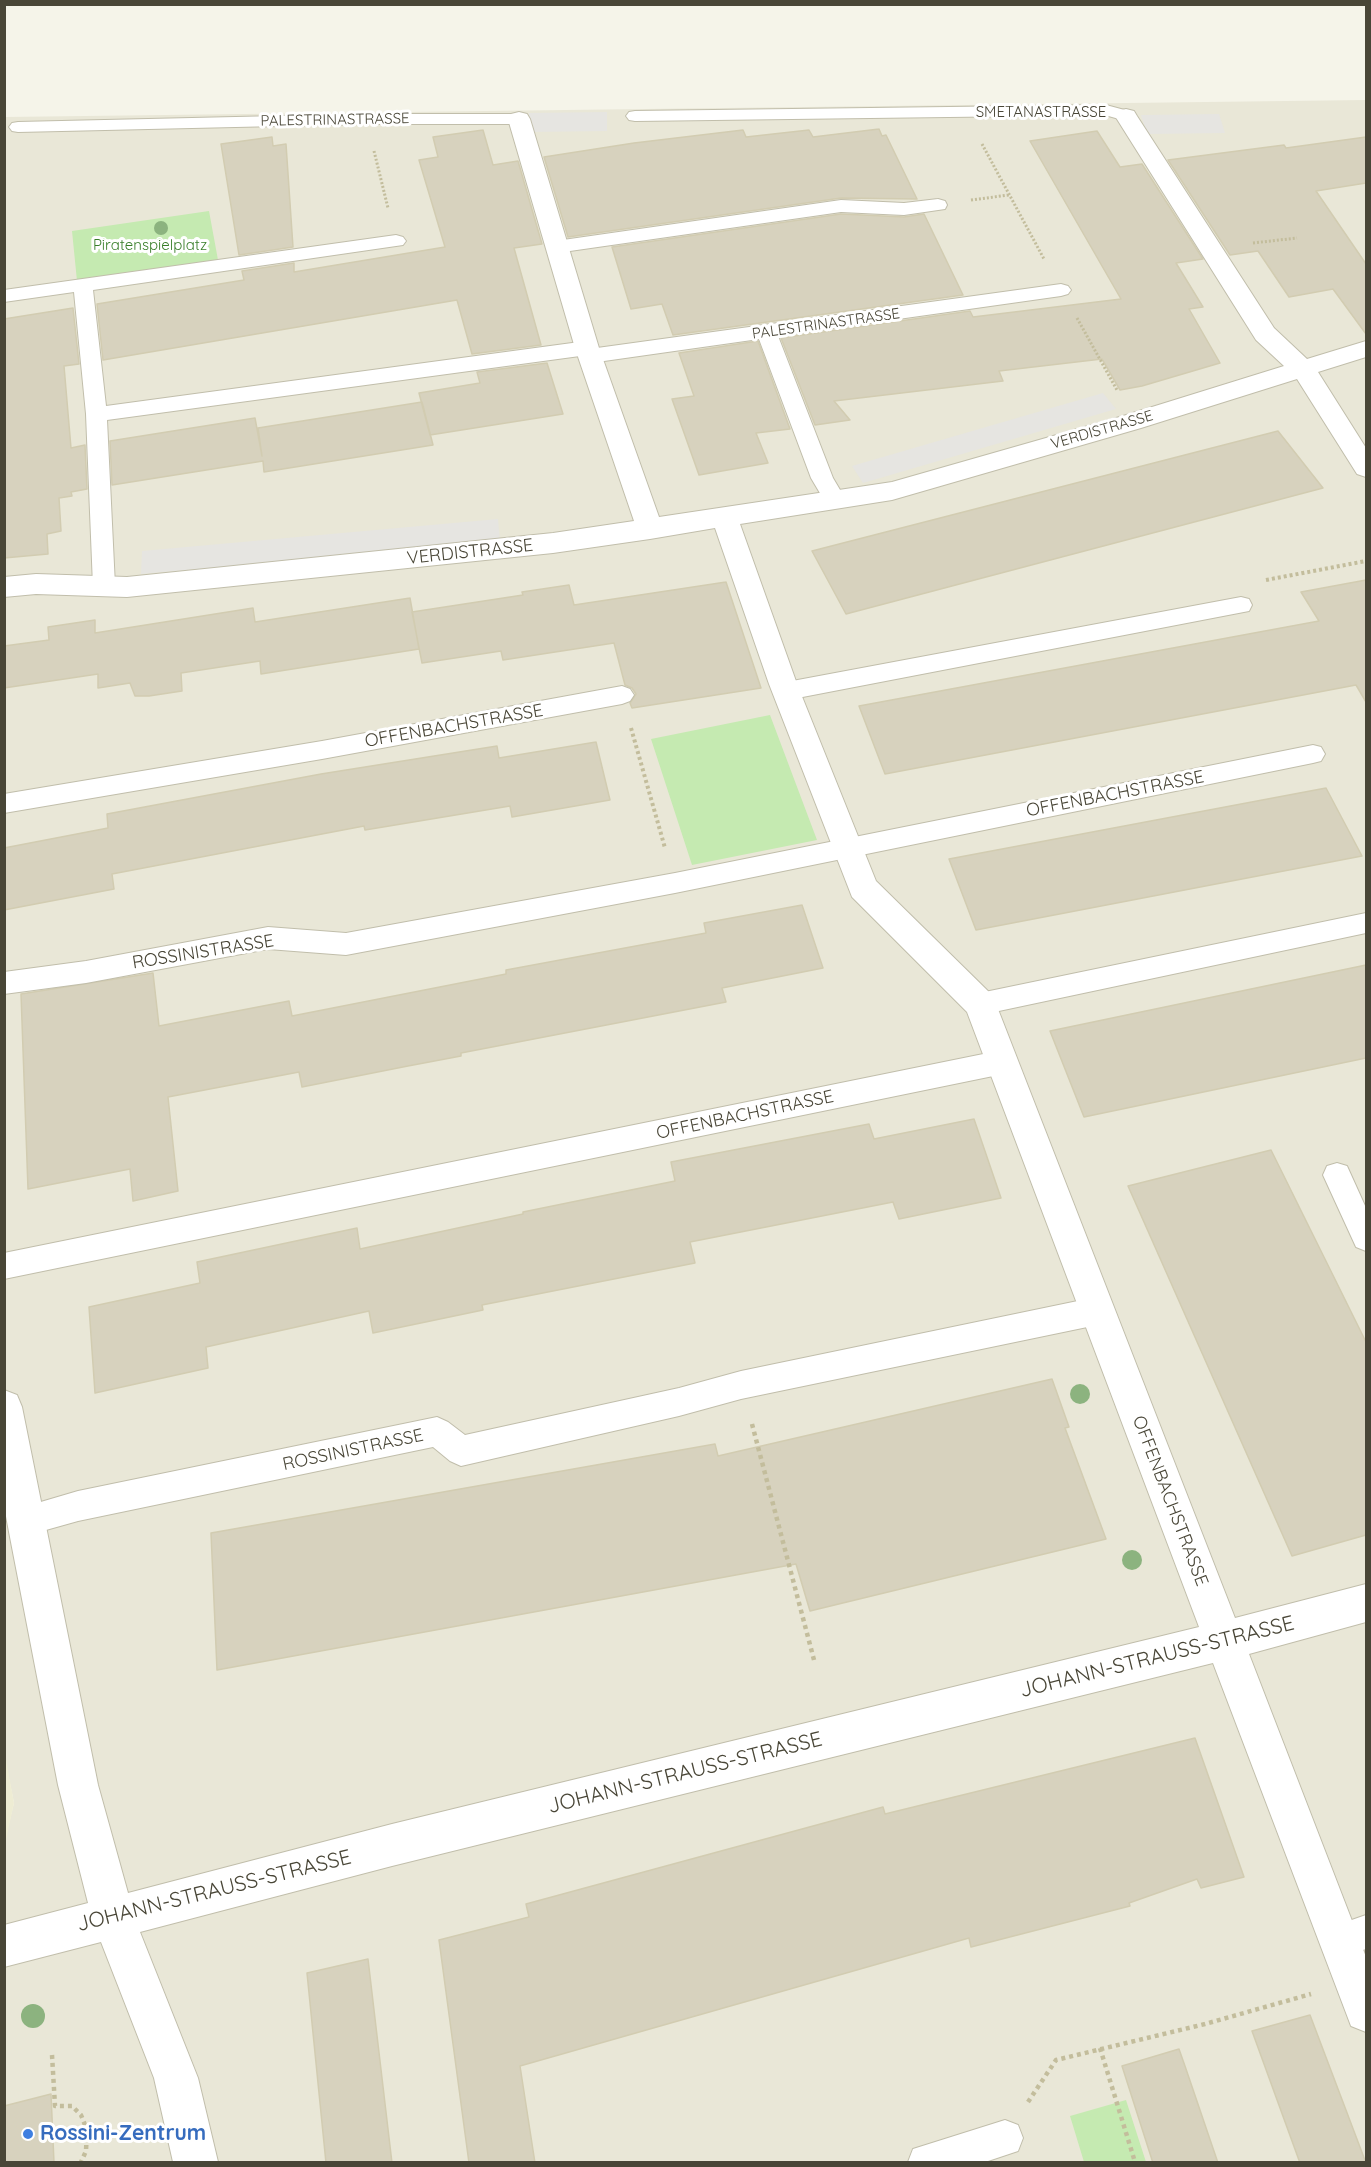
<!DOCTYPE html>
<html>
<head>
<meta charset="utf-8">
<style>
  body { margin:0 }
  #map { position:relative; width:1371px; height:2167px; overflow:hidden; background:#f5f4e9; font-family:Quicksand,sans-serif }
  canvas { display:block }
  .frame { position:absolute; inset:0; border:6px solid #494637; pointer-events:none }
</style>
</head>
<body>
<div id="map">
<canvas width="1371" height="2167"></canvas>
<div class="frame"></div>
</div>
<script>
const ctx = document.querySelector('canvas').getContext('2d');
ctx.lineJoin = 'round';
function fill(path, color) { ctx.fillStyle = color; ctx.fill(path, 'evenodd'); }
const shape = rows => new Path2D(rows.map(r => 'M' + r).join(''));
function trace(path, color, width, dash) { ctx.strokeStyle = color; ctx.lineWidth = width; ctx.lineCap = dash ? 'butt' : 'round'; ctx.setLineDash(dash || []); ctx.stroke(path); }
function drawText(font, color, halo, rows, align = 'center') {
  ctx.font = font + ' Quicksand,sans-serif'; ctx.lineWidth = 6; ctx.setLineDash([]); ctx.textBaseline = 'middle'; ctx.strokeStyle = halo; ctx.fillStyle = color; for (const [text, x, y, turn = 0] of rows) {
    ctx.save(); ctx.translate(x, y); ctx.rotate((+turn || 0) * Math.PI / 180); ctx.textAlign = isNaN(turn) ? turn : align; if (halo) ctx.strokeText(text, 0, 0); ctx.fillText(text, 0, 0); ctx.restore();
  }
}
const residential = shape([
  [1366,100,1366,2162,5,2162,4,1844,14,1803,4,1754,5,117]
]);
const education = shape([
  [5,1754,14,1803,5,1844,4,1844]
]);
const green = shape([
  [209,211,218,260,77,281,72,231],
  [770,715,817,840,692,865,651,739],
  [1126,2100,1146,2162,1084,2162,1070,2116]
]);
const parking = shape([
  [607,112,607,131,528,132,529,113],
  [1219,114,1225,133,1147,134,1141,115],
  [1103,393,1116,409,863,483,852,466],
  [498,519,500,542,141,574,142,551]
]);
const building = shape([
  [879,129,882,136,886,135,917,199,841,198,568,237,544,157,634,143,743,130,746,137,809,130,813,137,879,129],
  [483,130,493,165,518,161,542,244,514,248,541,345,472,354,457,300,103,360,97,304,244,280,242,271,294,263,294,272,445,247,419,160,438,157,433,137,483,130],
  [1097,131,1120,167,1142,164,1203,259,1176,263,1203,307,1189,309,1220,363,1142,386,1120,390,1102,359,999,371,1003,381,834,401,850,420,815,425,781,338,970,311,973,317,1121,299,1030,141,1097,131],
  [272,137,273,146,286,144,293,247,239,255,221,144,272,137],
  [1366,137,1366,183,1316,191,1366,264,1366,334,1333,289,1289,297,1258,251,1230,255,1168,160,1284,145,1286,148,1366,137],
  [841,214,904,217,924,214,963,295,673,335,662,304,631,309,612,247,841,214],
  [73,308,79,364,64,366,71,448,85,445,87,489,71,492,72,496,59,498,61,531,47,534,48,554,4,558,4,319,73,308],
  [758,341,790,429,756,433,768,463,699,475,672,399,694,396,679,353,758,341],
  [547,363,563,414,430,435,419,393,480,383,477,372,547,363],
  [422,402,433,445,264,472,263,461,112,485,110,441,255,418,262,456,258,428,422,402],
  [1278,431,1323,488,846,614,812,551,1278,431],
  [1366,580,1366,702,1356,685,885,774,859,706,1319,621,1301,592,1366,580],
  [726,582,761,688,632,708,630,703,636,694,632,688,625,685,614,643,503,660,501,651,422,663,412,612,523,595,522,592,569,585,574,605,726,582],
  [410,598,419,649,261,674,260,661,181,673,182,691,149,696,135,696,130,683,98,688,98,674,4,688,4,646,49,640,48,627,95,620,95,633,253,608,255,622,410,598],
  [596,742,610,800,512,817,510,806,365,830,364,826,112,874,114,889,4,910,4,848,108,828,107,814,321,774,497,746,499,758,596,742],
  [1326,788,1362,856,976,930,949,859,1326,788],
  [802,905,823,968,722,988,726,1002,461,1053,461,1056,408,1066,302,1087,299,1072,168,1097,178,1191,133,1201,130,1169,28,1189,21,994,153,973,159,1026,289,1001,292,1016,506,974,506,970,706,933,704,923,802,905],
  [1366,965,1366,1058,1084,1117,1050,1031,1366,965],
  [974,1119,1001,1198,899,1219,893,1202,690,1242,695,1263,482,1305,483,1310,373,1333,369,1311,206,1347,208,1368,95,1393,89,1307,200,1283,197,1262,357,1228,360,1249,523,1214,523,1212,675,1181,671,1162,869,1124,874,1139,974,1119],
  [1271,1150,1366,1342,1366,1535,1292,1556,1128,1186,1271,1150],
  [1052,1379,1069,1427,1065,1428,1106,1539,810,1611,796,1564,217,1670,211,1533,715,1444,718,1456,1052,1379],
  [1195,1738,1244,1877,1201,1888,1197,1879,1129,1903,1130,1906,971,1947,969,1938,520,2066,535,2163,469,2163,439,1940,529,1917,526,1904,883,1807,885,1814,1195,1738],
  [368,1959,392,2163,326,2163,307,1973,368,1959],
  [1310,2015,1366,2163,1300,2163,1252,2031,1310,2015],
  [1179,2049,1186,2069,1218,2163,1153,2163,1122,2066,1179,2049],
  [51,2094,54,2163,4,2163,4,2106,51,2094]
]);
const pathFar2 = shape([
  [982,144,1044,259],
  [374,151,388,208],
  [971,200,1009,195],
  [1253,243,1297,238],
  [1077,318,1117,390]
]);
const pathFar1 = shape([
  [1266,580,1366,561],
  [631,728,665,848]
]);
const path = shape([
  [752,1424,814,1660],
  [1100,2048,1135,2162],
  [52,2055,55,2106,72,2106,81,2115,87,2130,86,2151,81,2162],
  [1028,2102,1056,2060,1205,2024,1311,1994]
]);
const service = shape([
  [1106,105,1132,112,1135,116,1132,120,1126,121,1105,115,635,121,629,120,626,116,629,112,635,111,1106,105],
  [366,114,519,114,525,115,528,119,525,123,519,124,366,124,18,132,12,131,9,127,12,123,18,122,366,114],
  [938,199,945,201,947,205,945,209,904,215,841,212,556,253,549,251,546,247,549,243,556,241,841,200,904,203,938,199],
  [396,235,403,237,406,241,403,245,93,290,106,406,587,341,594,343,597,348,1061,284,1068,286,1071,290,1068,294,1061,296,778,336,833,478,846,500,843,505,835,508,827,505,811,478,759,339,590,363,583,361,580,356,107,420,115,586,112,592,104,594,96,592,93,586,86,414,74,292,4,302,4,290,396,235],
  [1241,597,1249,599,1252,605,1249,611,787,700,779,697,775,691,779,685,787,682,1241,597],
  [622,686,630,689,634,695,630,701,622,704,322,759,4,813,4,794,322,741,622,686],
  [1313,745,1321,747,1325,754,1321,761,1313,763,675,893,346,955,268,949,86,983,4,994,4,972,86,961,268,927,346,933,675,873,1313,745],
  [1366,913,1366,933,980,1015,971,1012,967,1004,971,996,980,993,1366,913],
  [1003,1050,1012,1054,1016,1062,1012,1070,1003,1074,4,1279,4,1253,1003,1050],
  [1337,1163,1347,1166,1366,1208,1366,1251,1356,1247,1323,1175,1327,1166,1337,1163],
  [1097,1297,1107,1301,1112,1311,1107,1321,1097,1325,741,1399,679,1416,461,1466,450,1461,433,1447,78,1521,28,1535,17,1531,13,1520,17,1509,78,1491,437,1417,448,1422,465,1435,679,1388,741,1371,1097,1297],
  [1366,1915,1366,1949,1338,1958,1326,1953,1321,1941,1326,1929,1366,1915],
  [1005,2120,1018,2125,1023,2138,1018,2151,985,2162,908,2162,913,2149,1005,2120]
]);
const minor = shape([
  [1126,109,1134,111,1137,116,1274,328,1307,359,1366,341,1366,357,1318,372,1366,448,1366,477,1357,474,1297,379,1141,428,892,500,740,524,797,684,876,881,991,994,996,1004,1235,1618,1366,1584,1366,1622,1249,1654,1366,1957,1366,2032,1351,2026,1213,1663,392,1866,140,1932,198,2078,218,2162,173,2162,154,2078,101,1942,4,1967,4,1925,88,1903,58,1785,4,1506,4,1390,17,1395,22,1407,98,1785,128,1893,392,1824,1199,1627,967,1012,852,897,769,684,715,528,650,539,553,553,127,597,36,594,4,597,4,577,36,574,127,577,553,533,634,521,575,348,508,119,511,114,519,112,527,114,530,119,599,348,659,517,892,482,1123,416,1284,366,1256,340,1115,116,1118,111,1126,109]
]);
const trees = [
  [161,228,7],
  [1080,1394,10],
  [1132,1560,10],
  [33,2016,12]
];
const markers = [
  [28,2134,6,"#3f7fe0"]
];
const farStreetnames = [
  ["SMETANASTRASSE",1041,112],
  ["PALESTRINASTRASSE",335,120,-1],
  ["PALESTRINASTRASSE",826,324,-8],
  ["VERDISTRASSE",1102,430,-16]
];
const farParknames = [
  ["Piratenspielplatz",150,245]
];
const streetNames = [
  ["VERDISTRASSE",470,552,-6],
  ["OFFENBACHSTRASSE",454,726,-10],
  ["OFFENBACHSTRASSE",1115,794,-11],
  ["ROSSINISTRASSE",203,952,-9],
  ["OFFENBACHSTRASSE",745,1115,-12],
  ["ROSSINISTRASSE",353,1450,-12],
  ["OFFENBACHSTRASSE",1170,1501,69]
];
const nearStreetnames = [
  ["JOHANN-STRAUSS-STRASSE",1157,1657,-14],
  ["JOHANN-STRAUSS-STRASSE",685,1773,-14],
  ["JOHANN-STRAUSS-STRASSE",214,1891,-14]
];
const nearShopnames = [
  ["Rossini-Zentrum",40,2134]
];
fill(residential, '#e9e7d7');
fill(education, '#eeecd3');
fill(green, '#c5eab1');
fill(parking, '#e6e5e1');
fill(building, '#d7d2be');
trace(building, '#d2ccb1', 1.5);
trace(service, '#c1beab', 2);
trace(minor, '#c1beab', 2);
trace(pathFar2, '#c3bd9c', 3, [2, 2]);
trace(pathFar1, '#c3bd9c', 4, [3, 3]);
trace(path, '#c3bd9c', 4.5, [4, 4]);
fill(service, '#fff');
fill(minor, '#fff');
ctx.fillStyle = '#8cb37f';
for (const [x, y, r] of trees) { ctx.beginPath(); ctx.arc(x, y, r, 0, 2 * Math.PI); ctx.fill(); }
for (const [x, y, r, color] of markers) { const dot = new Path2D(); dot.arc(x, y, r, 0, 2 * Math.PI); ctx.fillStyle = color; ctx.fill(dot); trace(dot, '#fff', 2); }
drawText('15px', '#494637', '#fff', farStreetnames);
drawText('15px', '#377d28', '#fff', farParknames);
drawText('18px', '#494637', '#fff', streetNames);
drawText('21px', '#494637', '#fff', nearStreetnames);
drawText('bold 21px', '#366cbe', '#fff', nearShopnames, 'left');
</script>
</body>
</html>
